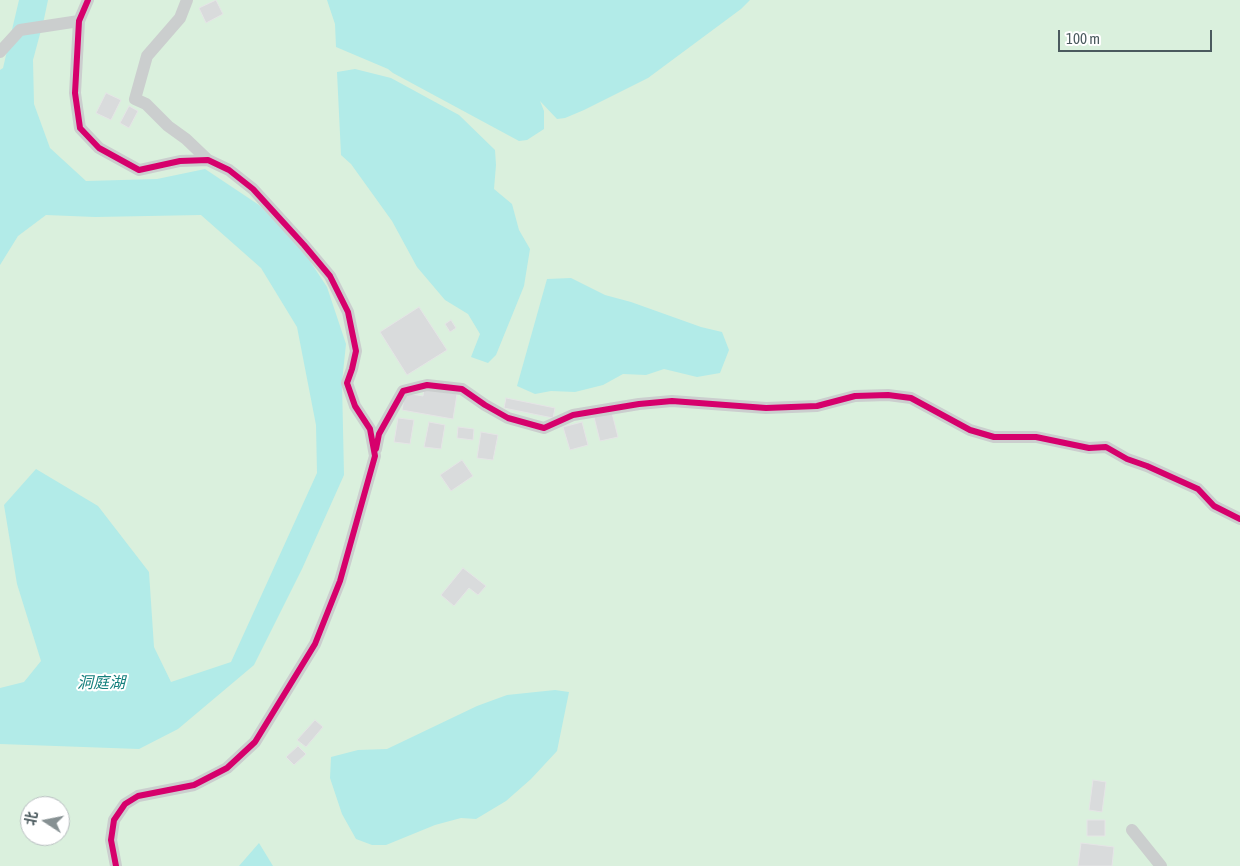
<!DOCTYPE html>
<html>
<head>
<meta charset="utf-8">
<style>
  body { margin:0 }
  #map { position:relative; width:1240px; height:866px; overflow:hidden; background:#f3f3f3; font-family:"Asap Condensed","Noto Sans SC",sans-serif }
  canvas { display:block }
  .north { position:absolute; left:20px; top:796px; width:50px; height:50px; box-sizing:border-box; background:#fff; border:1px solid #b7bdbf; border-radius:50%; rotate:281deg; font-size:14px; font-weight:700; line-height:20px; text-align:center; color:#4b5a5e }
  .north::after { content:''; display:block; margin:auto; width:18px; height:22px; background:#869092; clip-path:polygon(50% 0,100% 100%,50% 72%,0 100%) }
  .scale { position:absolute; left:1058px; top:30px; width:154px; height:22px; box-sizing:border-box; border:2px solid #4b5a5e; border-top:0; padding-left:6px; font-size:15px; line-height:18px; white-space:nowrap; color:#4b5a5e; -webkit-text-stroke:4px #fff; paint-order:stroke }
</style>
</head>
<body>
<div id="map">
<canvas width="1240" height="866"></canvas>
<div class="north">北</div>
<div class="scale">100 m</div>
</div>
<script>
const ctx = document.querySelector('canvas').getContext('2d');
ctx.lineJoin = 'round';
function fill(path, color) { ctx.fillStyle = color; ctx.fill(path, 'evenodd'); }
const shape = rows => new Path2D(rows.map(r => 'M' + r).join(''));
function trace(path, color, width, dash) { ctx.strokeStyle = color; ctx.lineWidth = width; ctx.lineCap = dash ? 'butt' : 'round'; ctx.setLineDash(dash || []); ctx.stroke(path); }
function drawText(font, color, halo, rows, align = 'center') {
  ctx.font = font + ' "Asap Condensed","Noto Sans SC",sans-serif'; ctx.lineWidth = 4; ctx.setLineDash([]); ctx.textBaseline = 'middle'; ctx.strokeStyle = halo; ctx.fillStyle = color; for (const [text, x, y, turn = 0] of rows) {
    ctx.save(); ctx.translate(x, y); ctx.rotate((+turn || 0) * Math.PI / 180); ctx.textAlign = isNaN(turn) ? turn : align; if (halo) ctx.strokeText(text, 0, 0); ctx.fillText(text, 0, 0); ctx.restore();
  }
}
const green = shape([
  [0,0,1240,0,1240,866,0,866],
  [30,806,60,806,60,836,30,836]
]);
const water = shape([
  [19,0,48,0,44,19,33,60,34,104,50,148,86,181,157,179,205,169,259,205,298,243,327,287,346,344,342,382,344,475,302,569,254,665,178,729,139,749,0,744,0,688,24,682,41,661,17,584,4,505,36,469,98,506,149,572,154,647,171,682,231,662,317,473,316,425,297,327,261,268,201,215,95,217,46,215,18,236,0,265,0,70,3,68],
  [327,0,750,0,741,9,648,78,584,110,565,118,557,119,540,101,544,111,544,129,527,140,519,141,393,73,388,69,336,47,335,24],
  [355,69,391,78,459,115,495,150,496,165,494,189,512,204,519,230,530,249,524,286,496,355,488,363,471,357,480,334,468,314,445,300,417,267,392,221,351,164,341,155,337,72],
  [571,278,605,295,631,302,701,327,722,332,729,350,720,373,697,377,664,369,646,375,623,374,603,385,575,392,551,391,535,394,517,386,547,279],
  [555,690,569,692,557,751,531,779,506,801,476,819,461,818,435,825,386,845,372,845,356,839,342,814,330,778,331,757,358,750,387,749,477,706,507,695],
  [259,843,273,866,239,866]
]);
const building = shape([
  [216,0,223,14,206,23,199,8,216,0],
  [106,93,121,100,111,120,96,113,106,93],
  [129,106,138,111,129,128,120,123,129,106],
  [419,307,447,350,407,375,380,332,419,307],
  [451,320,456,328,450,332,445,324,451,320],
  [424,389,457,394,453,419,402,410,405,393,423,396,424,389],
  [506,398,555,408,553,418,504,408,506,398],
  [612,413,618,437,600,441,594,417,612,413],
  [398,418,414,420,410,444,394,442,398,418],
  [429,422,445,425,441,449,424,447,429,422],
  [582,422,588,445,570,450,563,427,582,422],
  [458,427,474,429,473,440,457,438,458,427],
  [481,432,498,435,493,460,477,458,481,432],
  [462,460,473,476,451,491,440,475,462,460],
  [463,568,486,586,478,595,469,588,454,606,441,595,463,568],
  [315,720,323,727,306,747,297,740,315,720],
  [298,746,306,754,294,765,286,757,298,746],
  [1093,780,1106,782,1102,812,1089,810,1093,780],
  [1087,820,1105,820,1105,836,1087,836,1087,820],
  [1081,843,1114,847,1112,866,1078,866,1081,843]
]);
const minor = shape([
  [88,0,79,21,75,93,80,128,99,148,139,170,180,161,208,160,229,170,253,189,304,245,330,276,348,312,356,351,352,369,347,383,355,406,370,429,375,456,340,581,315,644,255,742,227,768,194,785,138,796,125,804,114,820,111,840,116,866],
  [187,0,180,18,147,56,135,99,146,104,168,126,186,139,208,160],
  [0,52,20,30,79,21],
  [376,449,379,434,403,391,427,385,462,389,485,405,508,418,544,428,573,415,639,404,672,401,766,408,817,406,855,396,888,395,911,398,970,430,994,437,1036,437,1089,448,1106,447,1127,459,1147,466,1198,489,1214,506,1240,519],
  [1132,830,1161,866]
]);
const cycleway = shape([
  [88,0,79,21,75,93,80,128,99,148,139,170,180,161,208,160,229,170,253,189,304,245,330,276,348,312,356,351,352,369,347,383,355,406,370,429,375,456,340,581,315,644,255,742,227,768,194,785,138,796,125,804,114,820,111,840,116,866],
  [376,449,379,434,403,391,427,385,462,389,485,405,508,418,544,428,573,415,639,404,672,401,766,408,817,406,855,396,888,395,911,398,970,430,994,437,1036,437,1089,448,1106,447,1127,459,1147,466,1198,489,1214,506,1240,519]
]);
const waterNames = [
  ["洞庭湖",101,683]
];
fill(green, '#daf0dd');
fill(water, '#b2ebe8');
fill(building, '#d9dbdc');
trace(building, '#e5e5e6', 1);
trace(minor, '#cbcece', 12);
trace(cycleway, '#d6006c', 6);
drawText('italic 16px', '#16807d', '#fff', waterNames);
</script>
</body>
</html>
